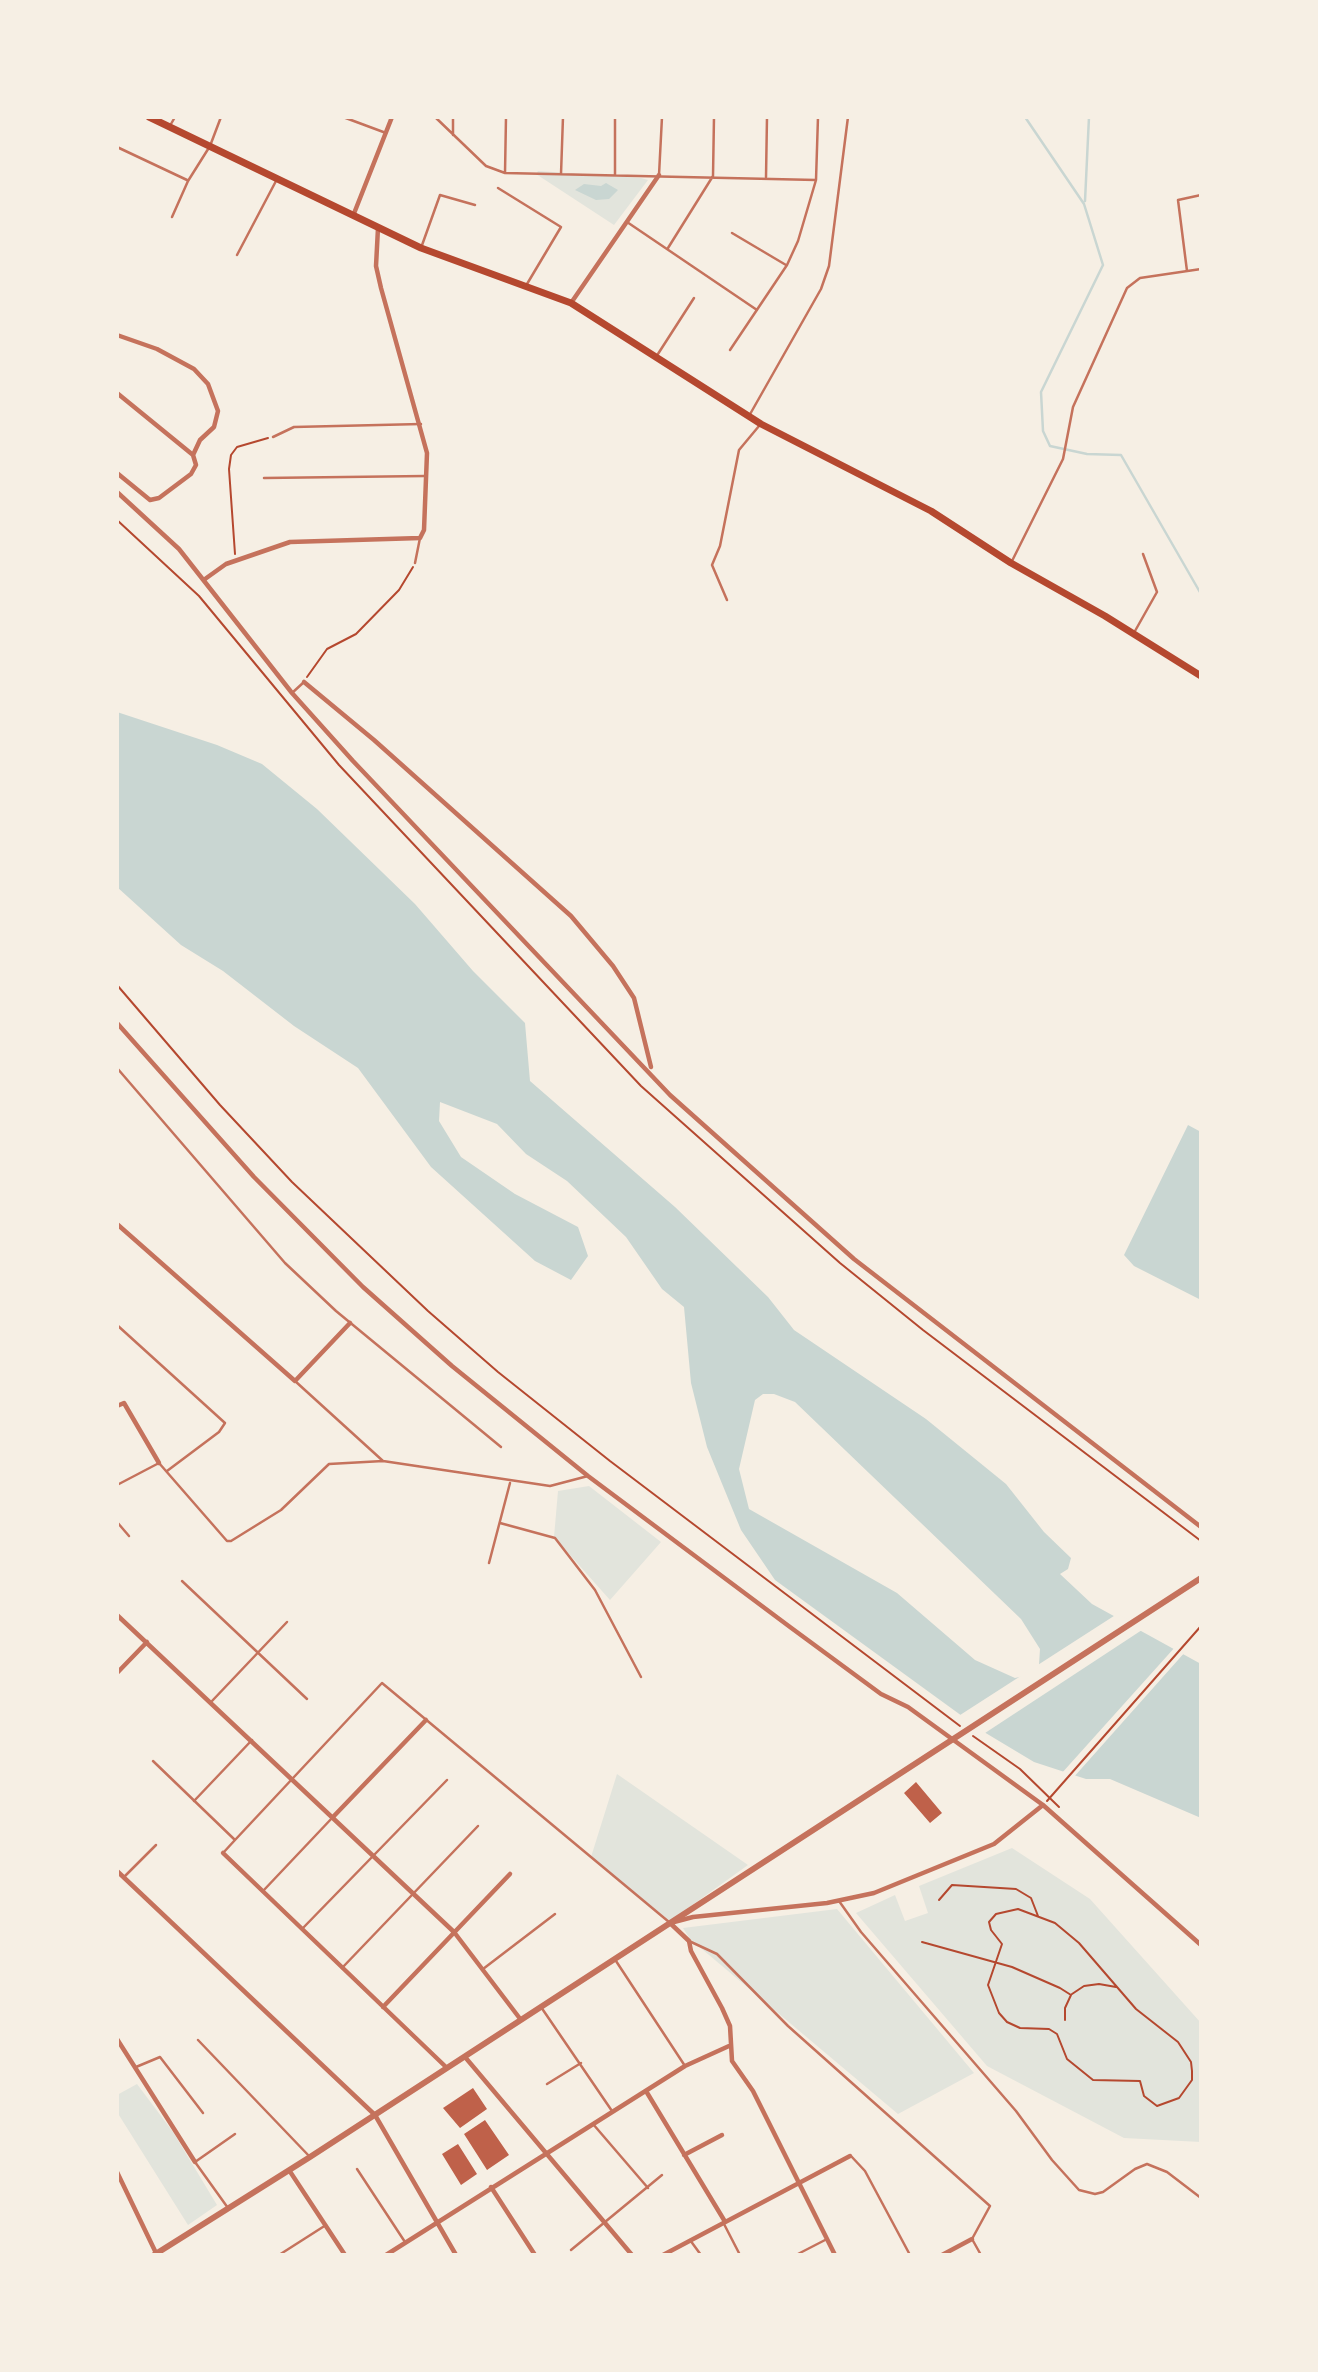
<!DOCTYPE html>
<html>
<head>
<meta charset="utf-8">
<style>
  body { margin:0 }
  #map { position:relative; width:1318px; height:2372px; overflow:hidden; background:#f6efe4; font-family:"Golos Text",sans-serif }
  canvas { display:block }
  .frame { position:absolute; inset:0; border:119px solid #f6efe4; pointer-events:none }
</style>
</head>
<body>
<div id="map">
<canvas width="1318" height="2372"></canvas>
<div class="frame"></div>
</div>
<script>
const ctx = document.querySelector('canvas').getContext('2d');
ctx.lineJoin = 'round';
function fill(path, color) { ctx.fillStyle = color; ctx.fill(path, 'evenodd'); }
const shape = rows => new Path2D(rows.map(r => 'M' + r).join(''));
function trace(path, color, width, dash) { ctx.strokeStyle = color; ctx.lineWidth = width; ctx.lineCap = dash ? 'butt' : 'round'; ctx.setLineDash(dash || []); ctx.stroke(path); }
const green = shape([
  [538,171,641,178,648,180,614,225,536,174],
  [589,1486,661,1542,610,1600,554,1537,558,1491],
  [617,1774,748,1865,670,1921,591,1857],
  [1012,1848,1090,1899,1201,2023,1201,2142,1124,2138,987,2066,856,1913,895,1895,905,1921,928,1913,919,1886],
  [837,1909,974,2073,898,2114,690,1939,683,1928],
  [137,2084,173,2132,217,2205,188,2225,117,2112,117,2095]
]);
const water = shape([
  [606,183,618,190,609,199,596,200,575,190,584,184,601,186],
  [117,712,217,745,262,764,317,809,415,904,473,971,525,1023,530,1081,675,1207,768,1297,794,1330,926,1419,1006,1484,1044,1532,1071,1558,1068,1569,1060,1574,1092,1604,1201,1664,1201,1818,1110,1779,1086,1779,1034,1762,984,1732,775,1580,741,1530,707,1447,691,1383,684,1307,662,1289,626,1237,567,1181,526,1154,497,1124,440,1102,439,1121,461,1157,515,1194,578,1227,588,1256,571,1280,535,1261,431,1167,358,1068,294,1026,223,971,181,945,117,887],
  [763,1394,774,1394,795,1402,1021,1619,1040,1649,1039,1665,1033,1674,1015,1678,975,1660,897,1593,749,1509,739,1469,755,1400],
  [1188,1125,1201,1132,1201,1300,1134,1266,1124,1255]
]);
const pier = shape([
  [1117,1614,1145,1628,982,1735,957,1717],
  [1176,1646,1186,1651,1073,1778,1061,1774]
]);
const stream = shape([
  [1025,117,1084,204,1103,265,1041,392,1043,431,1050,446,1087,454,1121,455,1201,594],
  [1085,201,1089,117]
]);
const building = shape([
  [916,1782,942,1813,930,1823,904,1793],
  [473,2088,487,2109,460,2128,443,2108],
  [485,2120,509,2155,487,2170,464,2134],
  [458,2144,477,2174,461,2185,442,2154]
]);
const path = shape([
  [117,520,199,596,339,765,641,1086,840,1263,923,1330,1201,1541],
  [235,554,229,469,231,455,237,447,268,438],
  [307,677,327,649,356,634,399,590,413,567],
  [117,985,220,1105,292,1182,428,1311,498,1372,610,1461,960,1726],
  [973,1736,1020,1769,1059,1807],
  [1047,1801,1201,1626],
  [939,1900,952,1885,1016,1889,1031,1898,1038,1916],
  [1018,1909,1055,1923,1079,1943,1136,2009,1178,2042,1191,2062,1192,2071,1192,2080,1179,2098,1157,2106,1144,2096,1140,2081,1093,2080,1067,2059,1057,2034,1049,2029,1020,2028,1007,2022,999,2013,988,1985,1002,1944,991,1930,989,1922,996,1914,1018,1909],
  [922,1942,1012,1967,1060,1988,1071,1995,1065,2008,1065,2020],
  [1072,1994,1084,1986,1099,1984,1116,1987]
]);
const service = shape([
  [343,117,386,133],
  [435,117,486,166,505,173,816,180],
  [615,117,615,175],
  [171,124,175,117],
  [453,135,453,117],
  [117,147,187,180],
  [505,173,506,117],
  [561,174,563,117],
  [659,175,662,117],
  [766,177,767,117],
  [498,188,561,227,527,284],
  [172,217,188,181,210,146,221,117],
  [627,222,757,310],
  [732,233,786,265],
  [421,248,440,195,475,205],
  [668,248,713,176,714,117],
  [237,255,276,181],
  [1187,271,1178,200,1201,195],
  [730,350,787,265,798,241,816,180,818,117],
  [656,357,694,298],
  [749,416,821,289,829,266,848,117],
  [273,437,294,427,421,424],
  [264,478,425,476],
  [415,563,420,538],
  [1011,563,1063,459,1073,407,1127,288,1140,278,1201,269],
  [727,600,712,565,720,546,739,450,759,426],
  [1135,631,1157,592,1143,554],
  [292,693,304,682],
  [117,1068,285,1263,336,1311,501,1447],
  [117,1325,225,1423,219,1432,167,1471],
  [295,1381,383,1461],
  [117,1485,159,1463,227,1541,231,1541,281,1510,329,1464,383,1461,550,1486,588,1476],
  [117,1522,129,1536],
  [500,1523,555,1538,595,1590,641,1677],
  [489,1563,510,1483],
  [182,1581,307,1699],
  [212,1701,287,1622],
  [153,1761,235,1840,223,1853],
  [194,1801,252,1740],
  [235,1840,382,1683,669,1922],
  [124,1877,156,1845],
  [263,1891,333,1817],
  [839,1901,861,1932,1016,2111,1052,2160,1079,2190,1095,2194,1103,2192,1135,2169,1147,2164,1167,2172,1201,2198],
  [302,1929,447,1780],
  [689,1941,717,1954,788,2026,990,2206,972,2239,981,2255],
  [616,1961,685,2066],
  [342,1968,478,1826],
  [483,1969,555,1914],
  [541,2007,612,2111],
  [198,2040,310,2157],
  [136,2067,160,2057,203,2113],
  [547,2084,581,2063],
  [593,2124,648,2188],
  [851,2156,865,2171,910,2255],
  [357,2169,405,2242],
  [228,2208,195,2162,235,2134],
  [724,2224,740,2255],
  [690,2240,701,2255],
  [571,2250,662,2175],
  [279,2255,326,2225],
  [796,2255,827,2239]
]);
const minor = shape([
  [353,216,392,117],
  [571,303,659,175],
  [117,335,157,349,194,369,208,384,218,411,214,427,200,440,193,455,196,465,191,474,159,498,150,500,117,473],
  [117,393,193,455],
  [117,492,179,549,292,693,353,761,670,1095,854,1259,1201,1527],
  [205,579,226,564,290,542,420,538,424,530,427,453,381,288,376,266,378,228],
  [304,682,374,740,571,916,613,966,634,998,651,1067],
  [117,1023,254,1177,363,1287,452,1366,588,1476,790,1627,881,1694,908,1707,1043,1805,1201,1945],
  [117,1224,295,1381,350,1323],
  [117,1406,124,1403,159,1463],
  [117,1615,454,1932,521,2020],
  [117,1673,147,1642],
  [333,1817,426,1720],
  [223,1853,447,2068],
  [117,1871,375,2115,456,2255],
  [674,1922,693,1917,827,1903,874,1893,994,1844,1043,1805],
  [670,1923,689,1941,691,1951,722,2008,730,2026,732,2061,753,2091,835,2255],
  [383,2007,510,1874],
  [117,2039,195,2162],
  [465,2057,632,2255],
  [646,2091,724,2220],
  [684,2155,722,2135],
  [289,2170,345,2255],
  [117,2172,156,2253],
  [491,2187,535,2255],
  [386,2255,685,2066,729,2046],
  [663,2255,850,2156],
  [942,2255,972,2239]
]);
const tertiary = shape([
  [154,2255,310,2157,1201,1578]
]);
const secondary = shape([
  [149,117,421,248,571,303,761,424,931,511,1011,563,1105,616,1201,676]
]);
fill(green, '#e2e4dc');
fill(water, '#c9d6d2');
fill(pier, '#f6efe4');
trace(stream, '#c9d6d2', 2.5);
fill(building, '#bf614a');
trace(path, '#b5482f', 2);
trace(service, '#c5725c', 2.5);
trace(minor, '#c5725c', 4.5);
trace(tertiary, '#c5725c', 6);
trace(secondary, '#b5482f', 7);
</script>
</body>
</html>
